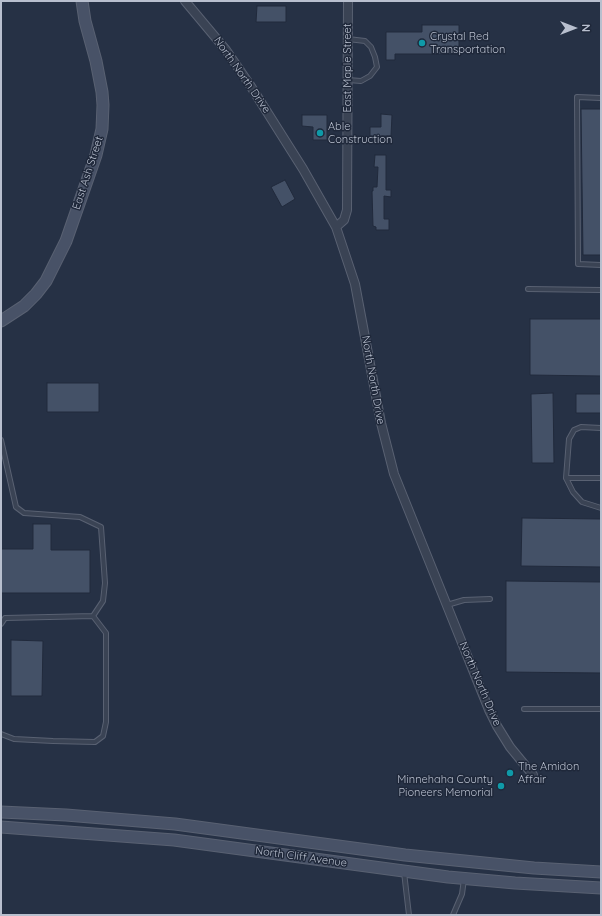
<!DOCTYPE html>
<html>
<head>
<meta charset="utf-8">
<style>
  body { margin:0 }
  #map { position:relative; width:602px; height:916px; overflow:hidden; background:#263145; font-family:Quicksand,sans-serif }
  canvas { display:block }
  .frame { position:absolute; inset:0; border:2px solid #b8bfce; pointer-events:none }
  .north { position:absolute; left:554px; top:8px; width:40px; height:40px; -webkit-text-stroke:3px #1f283a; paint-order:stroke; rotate:90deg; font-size:11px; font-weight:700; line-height:16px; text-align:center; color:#b8bfce }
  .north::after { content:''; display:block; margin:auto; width:14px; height:18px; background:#b8bfce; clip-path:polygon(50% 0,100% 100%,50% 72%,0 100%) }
</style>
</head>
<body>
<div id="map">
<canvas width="602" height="916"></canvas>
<div class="frame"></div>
<div class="north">N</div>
</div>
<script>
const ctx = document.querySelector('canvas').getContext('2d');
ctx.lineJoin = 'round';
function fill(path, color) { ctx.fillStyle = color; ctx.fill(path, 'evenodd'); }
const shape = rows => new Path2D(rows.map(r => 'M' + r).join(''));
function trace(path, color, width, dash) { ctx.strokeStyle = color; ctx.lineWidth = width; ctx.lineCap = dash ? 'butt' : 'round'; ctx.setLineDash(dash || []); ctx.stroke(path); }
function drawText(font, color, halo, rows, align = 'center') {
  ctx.font = font + ' Quicksand,sans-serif'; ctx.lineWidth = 3; ctx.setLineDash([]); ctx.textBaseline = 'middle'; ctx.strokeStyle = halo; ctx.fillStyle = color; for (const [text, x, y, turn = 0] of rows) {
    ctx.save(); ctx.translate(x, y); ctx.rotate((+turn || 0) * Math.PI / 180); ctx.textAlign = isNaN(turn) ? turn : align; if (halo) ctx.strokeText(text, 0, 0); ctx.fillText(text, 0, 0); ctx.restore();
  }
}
const building = shape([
  [257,6,286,6,286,22,256,22,257,6],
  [422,25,459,25,459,54,395,54,395,60,386,60,386,32,422,32,422,25],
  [581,109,601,109,601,255,583,255,581,109],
  [381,114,392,115,391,136,370,136,370,127,381,127,381,114],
  [302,115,327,115,327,140,313,140,313,127,302,126,302,115],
  [375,155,386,155,386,190,391,190,391,197,384,196,384,219,389,219,389,230,376,230,376,227,373,226,372,191,373,191,373,187,377,187,378,167,374,167,375,155],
  [285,180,295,199,282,207,271,187,285,180],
  [530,319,601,319,601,376,530,375,530,319],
  [47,383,99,383,99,412,47,412,47,383],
  [553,393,554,463,532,463,531,394,553,393],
  [576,394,601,394,601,413,576,413,576,394],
  [522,518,601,519,601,567,521,566,522,518],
  [33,524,51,524,51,550,90,550,90,593,1,593,1,549,33,549,33,524],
  [506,581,601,582,601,673,506,672,506,581],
  [11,640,43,641,42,696,11,696,11,640]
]);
const lane = shape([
  [348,80,361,81,370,76,377,67,375,57,371,47,365,41,348,39],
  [601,98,577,97,578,264,601,265],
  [528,289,601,290],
  [601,428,581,427,574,430,569,439,566,478,573,492,582,502,601,508],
  [1,440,16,507,24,513,80,517,101,527,105,583,103,601,93,616,5,618,1,624],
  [566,478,601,478],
  [447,605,464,600,490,599],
  [524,709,601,709],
  [1,734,14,739,53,741,95,742,103,736,106,722,106,633,93,616],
  [404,872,409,915],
  [453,915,462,894,464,879]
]);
const street = shape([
  [185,1,226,50,250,85,303,169,336,227,355,284,381,423,394,474,489,710,497,726,510,747,533,775],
  [336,227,344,220,347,210,348,1]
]);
const secondary = shape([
  [1,321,24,306,36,294,46,281,66,241,96,155,102,129,103,105,102,92,96,61,85,21,82,1],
  [1,812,66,815,175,824,405,855,534,868,601,872],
  [1,827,174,840,448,877,515,883,601,888]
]);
const markers = [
  [422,43,4,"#0f9aa8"],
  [320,133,4,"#0f9aa8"],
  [510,773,4,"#0f9aa8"],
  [501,786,4,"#0f9aa8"]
];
const poiNames = [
  ["Crystal Red",430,37],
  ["Transportation",430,50],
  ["Able",328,127],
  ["Construction",328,140],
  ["The Amidon",518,767],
  ["Affair",518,780],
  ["Minnehaha County",493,780,"right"],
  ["Pioneers Memorial",493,793,"right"]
];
const streetNames = [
  ["East Maple Street",348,68,-90],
  ["North North Drive",242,75,55],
  ["East Ash Street",88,173,-72],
  ["North North Drive",373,380,80],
  ["North North Drive",480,684,67],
  ["North Cliff Avenue",301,857,8]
];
fill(building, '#445167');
trace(building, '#212a3c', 1);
trace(lane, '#596172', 6);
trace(street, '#596172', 10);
trace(secondary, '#596172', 13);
trace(lane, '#3a4354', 4);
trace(street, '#3a4354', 8);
trace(secondary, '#485267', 11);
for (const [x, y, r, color] of markers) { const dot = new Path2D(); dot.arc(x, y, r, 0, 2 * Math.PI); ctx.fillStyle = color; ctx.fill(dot); trace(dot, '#1f283a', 1.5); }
drawText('11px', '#b8bfce', '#1f283a', poiNames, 'left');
drawText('11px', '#b8bfce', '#1f283a', streetNames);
</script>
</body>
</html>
